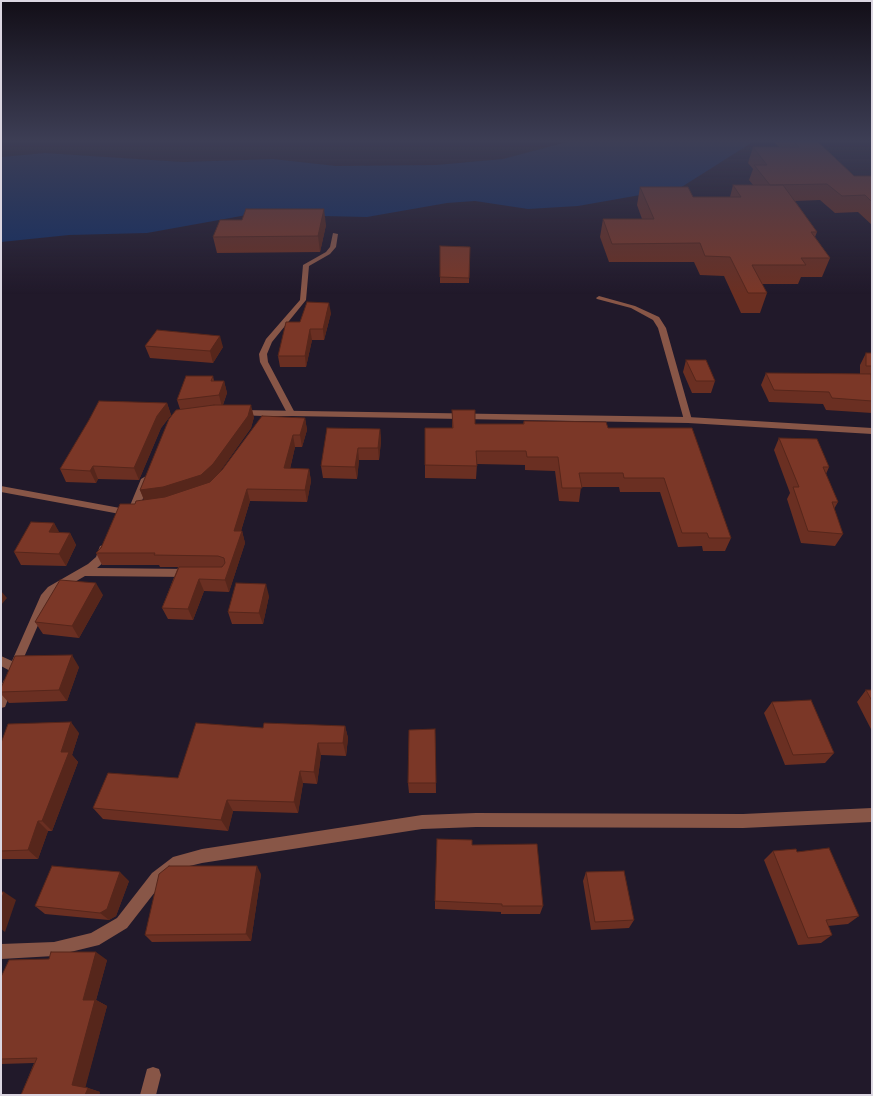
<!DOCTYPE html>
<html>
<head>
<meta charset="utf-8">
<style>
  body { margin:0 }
  #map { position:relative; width:873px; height:1096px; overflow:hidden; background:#21192a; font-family:"Alegreya Sans",sans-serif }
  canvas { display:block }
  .frame { position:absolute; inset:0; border:2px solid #dbd6e1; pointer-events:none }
</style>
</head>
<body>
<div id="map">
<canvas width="873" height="1096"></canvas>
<div class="frame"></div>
</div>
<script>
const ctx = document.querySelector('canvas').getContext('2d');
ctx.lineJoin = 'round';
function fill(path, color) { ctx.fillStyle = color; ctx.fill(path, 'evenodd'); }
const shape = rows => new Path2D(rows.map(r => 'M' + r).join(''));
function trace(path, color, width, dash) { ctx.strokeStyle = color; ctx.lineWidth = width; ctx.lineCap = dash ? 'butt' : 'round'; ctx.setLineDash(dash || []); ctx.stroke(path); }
const water = shape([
  [574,140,756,140,680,188,578,206,528,209,475,201,447,203,367,217,323,216,280,209,147,233,69,235,1,242,1,157,45,153,183,162,273,159,336,166,436,165,503,159]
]);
const lane = shape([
  [333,233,338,234,336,247,330,254,309,266,306,300,272,342,267,354,268,362,295,413,291,416,287,413,260,362,259,354,266,339,300,300,303,265,326,252,330,247,333,233],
  [599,296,635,306,659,317,666,328,692,420,691,422,688,423,684,420,658,328,653,320,631,308,597,299,596,298,599,296],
  [1,486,120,508,125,511,120,514,1,492,1,486],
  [153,1067,159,1069,161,1075,156,1095,140,1095,147,1069,153,1067]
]);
const street = shape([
  [241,410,688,417,872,428,872,434,688,423,291,416,272,416,262,428,259,429,255,426,263,416,238,415,237,413,241,410],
  [146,476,151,479,139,508,134,511,131,510,129,508,141,479,146,476],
  [104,545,109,549,104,562,97,568,189,569,193,570,194,573,193,576,189,577,85,576,56,593,49,600,18,671,14,673,1,666,1,656,12,661,41,595,48,587,88,564,96,557,100,546,104,545],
  [8,679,12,680,14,684,5,707,1,708,1,686,4,680,8,679],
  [872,808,872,822,743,828,476,827,422,829,202,863,181,868,162,883,127,928,99,945,54,956,1,959,1,944,54,942,91,933,117,918,152,873,173,857,202,849,422,815,476,813,743,814,872,808]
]);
const wall = shape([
  [775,140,816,140,854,176,872,176,872,225,858,212,835,213,820,200,795,201,817,232,815,237,830,258,822,277,801,277,798,284,762,284,767,293,760,313,741,313,724,276,700,275,694,262,609,262,600,237,603,219,642,219,637,205,640,187,693,197,730,197,733,185,753,185,749,180,753,169,748,163,753,147,779,147,774,142],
  [326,225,320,252,217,253,213,237],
  [440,246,470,247,469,283,440,283],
  [331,313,324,340,312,340,306,367,280,367,278,356,300,322],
  [145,346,223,347,213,363,150,358],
  [866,353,872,353,872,413,826,410,823,404,769,402,761,385,766,373,860,374,860,365],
  [686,360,715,381,711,393,692,393,683,372],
  [213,376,214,381,224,381,227,393,223,405,254,417,251,428,218,474,305,418,307,430,302,447,295,447,290,469,309,469,311,481,307,502,250,501,241,531,242,531,245,543,229,592,204,591,193,620,168,619,162,608,178,567,160,567,159,565,102,565,96,553,135,504,144,500,140,490,180,409,177,400],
  [167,403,171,415,161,428,139,480,98,479,96,483,66,482,60,469],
  [452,410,475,424,523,424,524,421,608,428,731,538,725,551,703,551,702,546,678,547,660,492,620,492,619,487,581,487,579,502,559,501,555,471,525,470,525,465,477,464,476,479,425,478,425,465,452,428],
  [380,429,381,441,379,460,359,460,357,479,323,478,321,466],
  [779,438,829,467,826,474,838,502,834,509,843,534,835,546,801,543,787,499,790,493,774,450],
  [54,523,59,533,70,533,76,545,66,566,21,565,14,552],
  [103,595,79,638,43,634,35,622],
  [269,596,263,624,232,624,228,612],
  [79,667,67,701,9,703,1,694,1,688],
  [866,690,872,690,872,731,857,702],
  [772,702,834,753,825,763,785,765,764,713],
  [345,726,348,738,346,756,321,755,317,784,303,783,298,813,233,811,228,831,103,819,93,808,178,778,263,728],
  [435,729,436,793,409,793,408,783],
  [79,733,72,755,78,762,52,831,48,831,38,859,1,859,1,743],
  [472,845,543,906,540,914,501,914,501,912,435,909,435,901],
  [773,851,797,852,859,916,848,924,828,926,832,935,821,943,798,945,764,860],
  [586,872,634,920,629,928,591,930,583,881],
  [261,874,251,941,152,942,145,935],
  [129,881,116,916,109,920,45,914,35,906],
  [107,960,96,1000,107,1006,85,1087,100,1092,99,1095,21,1095,34,1063,1,1064,1,977]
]);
const shadedWall = shape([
  [324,209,326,225,320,252,318,236],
  [329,303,331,313,324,340,323,329],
  [310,329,312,340,306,367,305,356],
  [220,336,223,347,213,363,210,351],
  [224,381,227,393,222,407,219,395],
  [167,403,171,415,161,428,139,480,134,468,157,416],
  [251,405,254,417,251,428,217,476,205,487,145,502,140,490],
  [305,418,307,430,302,447,300,435],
  [380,429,381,441,379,460,378,448],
  [293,435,295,447,287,481,284,468],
  [358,448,359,460,357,479,355,467],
  [93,466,98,479,96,483,90,471],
  [309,469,311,481,307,502,305,490],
  [247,489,250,501,237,543,234,531],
  [54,523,61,535,49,532],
  [242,531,245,543,229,592,225,580],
  [70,533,76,545,66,566,59,554],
  [199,579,204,591,193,620,188,609],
  [96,583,103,595,79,638,72,626],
  [266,584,269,596,263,624,259,613],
  [1,591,7,598,1,605],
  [72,655,79,667,67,701,59,690],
  [71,722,79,733,72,755,78,762,52,831,42,821,61,752],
  [345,726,348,738,346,756,343,743],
  [318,743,321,755,317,784,314,772],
  [300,771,303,783,298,813,294,802],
  [227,800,233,811,228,831,221,820],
  [38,821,48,831,38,859,28,850],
  [257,866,261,874,251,941,246,934],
  [120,872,129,881,116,916,109,920,100,913],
  [4,892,16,900,5,932,1,929,1,901],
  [96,952,107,960,96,1000,107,1006,85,1089,72,1085,83,1000],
  [88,1088,100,1092,99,1095,85,1095]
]);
const building = shape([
  [792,140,816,140,854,176,872,176,872,202,865,195,842,196,827,184,770,185,754,165,767,165,753,147,799,147,792,140],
  [733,185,783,185,817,232,811,232,830,258,801,258,806,265,752,265,767,293,748,293,730,257,705,256,700,243,612,244,603,219,654,219,640,187,688,187,693,197,741,197,733,185],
  [246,209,324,209,318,236,213,237,220,220,242,220,246,209],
  [440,246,470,247,469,278,440,277,440,246],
  [307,302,329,303,323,329,310,329,305,356,278,356,286,322,300,322,307,302],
  [157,330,220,336,210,351,145,346,157,330],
  [866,353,872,353,872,366,866,366,866,353],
  [686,360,706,360,715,381,696,381,686,360],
  [766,373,871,374,872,401,832,398,829,392,774,390,766,373],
  [186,376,213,376,211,381,224,381,219,395,177,400,186,376],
  [99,401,167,403,157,416,134,468,93,466,90,471,60,469,89,420,99,401],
  [214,405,251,405,248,416,213,464,201,475,163,487,140,490,169,419,176,410,214,405],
  [452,410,475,410,475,424,524,424,524,421,606,422,608,428,692,428,731,538,709,538,707,533,682,533,664,478,624,478,623,473,579,473,582,488,562,488,558,457,527,457,526,451,476,451,477,466,425,465,425,428,453,428,452,410],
  [262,416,305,418,300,435,293,435,284,468,309,469,305,490,247,489,234,531,242,531,225,580,199,579,188,609,162,608,179,567,222,567,225,563,224,558,218,556,154,555,155,553,96,553,101,548,120,504,135,504,136,501,165,497,210,482,222,470,262,416],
  [327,428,380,429,378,448,358,448,355,467,321,466,327,428],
  [779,438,817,439,829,467,823,467,838,502,832,502,843,534,808,531,793,487,799,487,779,438],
  [31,522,54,523,49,532,70,533,59,554,14,552,31,522],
  [60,580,96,583,72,626,35,622,60,580],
  [236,583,266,584,259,613,228,612,236,583],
  [72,655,59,690,1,692,1,688,15,656,72,655],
  [866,690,872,690,872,701,866,690],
  [811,700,834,753,793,755,772,702,811,700],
  [71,722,61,752,69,752,42,821,38,821,28,850,1,851,1,743,8,724,71,722],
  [196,723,263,728,264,723,345,726,343,743,318,743,314,772,300,771,294,802,227,800,221,820,93,808,108,773,178,778,196,723],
  [435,729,436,783,408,783,409,730,435,729],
  [437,839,472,840,472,845,537,844,543,906,502,906,502,904,435,901,437,839],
  [829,848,859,916,826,920,832,935,808,938,773,851,796,849,797,852,829,848],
  [52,866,120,872,107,909,100,913,35,906,52,866],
  [169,866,257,866,246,934,145,935,159,874,169,866],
  [624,871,634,920,595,922,586,872,624,871],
  [1,892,4,892,1,901,1,892],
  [51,952,96,952,83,1000,95,1000,72,1085,88,1088,85,1095,21,1095,37,1058,1,1059,1,977,9,960,49,959,51,952]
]);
fill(water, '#122d62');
fill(lane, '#885647');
fill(street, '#885647');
fill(wall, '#6a2f22');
fill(shadedWall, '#56261b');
fill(building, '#7b3727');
trace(building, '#56261b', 1);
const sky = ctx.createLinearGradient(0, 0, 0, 294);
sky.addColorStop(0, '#120e17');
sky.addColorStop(0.48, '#3d3e55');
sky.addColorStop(1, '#3d3e5500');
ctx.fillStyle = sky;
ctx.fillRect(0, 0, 873, 294);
</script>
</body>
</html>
